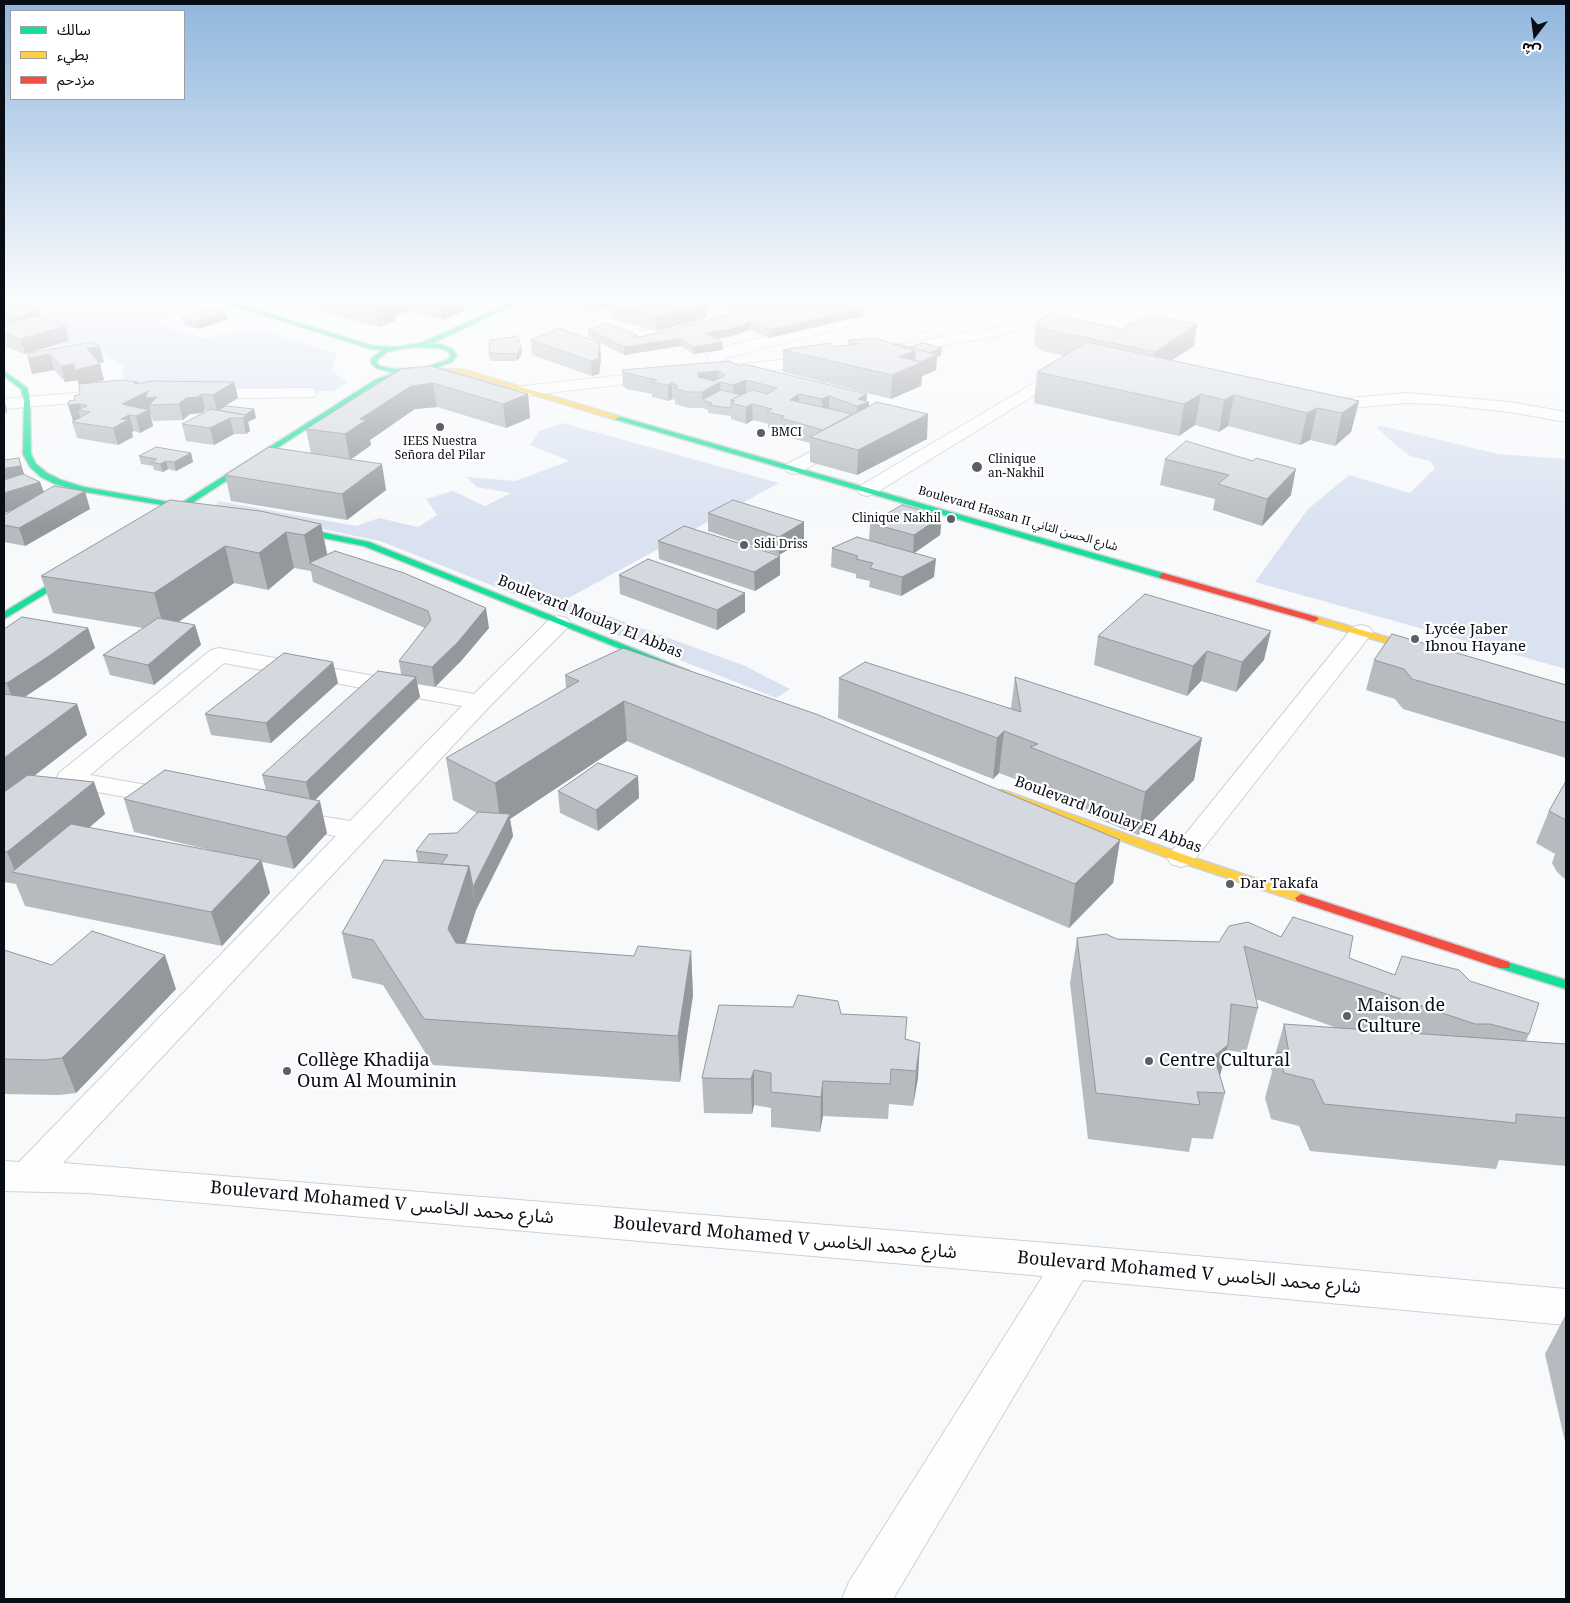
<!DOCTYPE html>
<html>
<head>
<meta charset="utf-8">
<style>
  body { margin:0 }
  #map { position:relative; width:1570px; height:1603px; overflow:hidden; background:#f7f9fb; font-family:"Noto Serif","Noto Sans Arabic",serif }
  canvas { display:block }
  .frame { position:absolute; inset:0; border:5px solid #080c14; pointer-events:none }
  .legend { position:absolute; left:10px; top:10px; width:175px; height:90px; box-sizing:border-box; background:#fff; border:1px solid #9c9ea1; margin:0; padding:6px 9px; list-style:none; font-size:15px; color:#080c14 }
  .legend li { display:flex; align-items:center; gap:10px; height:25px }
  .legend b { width:25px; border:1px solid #9c9ea1 }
  .north { position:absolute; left:1510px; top:10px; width:50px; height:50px; -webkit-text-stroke:4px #fff; paint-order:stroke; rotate:195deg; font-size:14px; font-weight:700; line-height:20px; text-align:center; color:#080c14 }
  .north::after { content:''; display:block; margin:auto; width:18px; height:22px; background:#080c14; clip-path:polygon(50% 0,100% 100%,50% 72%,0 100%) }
</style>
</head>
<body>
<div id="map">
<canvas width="1570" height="1603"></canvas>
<div class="frame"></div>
<ul class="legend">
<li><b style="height:6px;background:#16e098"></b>سالك</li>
<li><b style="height:6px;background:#ffcf43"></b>بطيء</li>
<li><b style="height:6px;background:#f24e42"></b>مزدحم</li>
</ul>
<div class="north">ش</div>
</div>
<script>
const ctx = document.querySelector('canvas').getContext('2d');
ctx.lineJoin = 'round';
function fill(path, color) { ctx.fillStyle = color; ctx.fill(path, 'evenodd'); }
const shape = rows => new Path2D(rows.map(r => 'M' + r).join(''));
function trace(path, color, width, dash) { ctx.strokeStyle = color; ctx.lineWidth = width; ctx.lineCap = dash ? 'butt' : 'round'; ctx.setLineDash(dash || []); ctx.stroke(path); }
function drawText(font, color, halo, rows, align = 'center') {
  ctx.font = font + ' "Noto Serif","Noto Sans Arabic",serif'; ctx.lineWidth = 4.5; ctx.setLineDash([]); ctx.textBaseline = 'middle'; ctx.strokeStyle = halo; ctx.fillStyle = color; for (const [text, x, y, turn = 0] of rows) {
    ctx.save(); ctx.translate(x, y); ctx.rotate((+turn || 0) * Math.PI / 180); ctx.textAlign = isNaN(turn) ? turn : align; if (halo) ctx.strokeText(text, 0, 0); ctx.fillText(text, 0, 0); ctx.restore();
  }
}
const green = shape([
  [4,303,178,303,185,305,156,324,201,338,261,330,338,354,331,370,347,382,334,391,121,391,124,366,103,354,45,364,29,356,70,341,28,328,4,317],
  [563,423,779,483,565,600,745,666,790,689,776,698,380,541,215,507,218,501,356,526,379,518,418,527,437,515,426,499,453,491,485,506,511,493,477,487,467,477,515,481,569,461,530,445,539,431],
  [1378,425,1498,454,1566,459,1566,669,1255,582,1308,509,1349,475,1410,493,1435,468,1430,461,1410,456,1397,446,1378,429]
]);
const street = shape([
  [610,303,629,303,627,306,591,322,581,322,579,319,581,316,610,303],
  [756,303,778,303,776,306,729,320,654,339,641,341,622,339,614,334,622,329,641,331,654,329,756,303],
  [813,303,840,303,956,328,964,333,993,328,1041,313,1060,303,1078,303,1051,319,1001,335,872,359,864,354,866,351,948,336,876,320,724,358,731,365,820,356,826,358,828,361,826,364,721,376,715,374,713,371,715,368,707,358,714,349,856,315,815,306,813,303],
  [1066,364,1072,366,1074,369,1072,372,874,494,867,496,860,494,857,490,860,486,1066,364],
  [660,371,666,373,668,376,666,379,524,396,518,395,516,391,518,387,524,386,660,371],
  [308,388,314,389,316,393,314,397,199,399,193,398,191,394,193,390,199,389,308,388],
  [111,390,117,391,119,395,117,399,4,409,4,399,111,390],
  [1406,393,1510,402,1566,412,1566,422,1510,412,1438,404,1406,403,1329,410,1323,409,1320,405,1323,401,1329,400,1406,393],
  [843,435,849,436,852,440,849,444,801,472,794,474,787,472,785,468,787,464,843,435],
  [559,616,567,618,570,623,567,628,489,707,63,1163,1073,1245,1566,1289,1566,1325,1083,1280,893,1599,842,1599,849,1582,1043,1276,88,1193,4,1191,4,1161,19,1162,336,836,279,825,275,819,279,813,289,811,350,821,462,706,224,663,90,775,181,791,185,797,181,803,171,805,69,787,59,785,56,779,59,773,211,650,219,648,474,694,551,618,559,616],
  [1361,625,1369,627,1373,632,1369,637,1191,864,1181,867,1171,864,1167,858,1171,852,1353,627,1361,625]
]);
const fast = shape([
  [226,303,235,303,373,346,396,347,421,343,510,303,518,303,431,344,440,344,452,349,457,355,452,362,427,371,408,373,379,382,189,505,205,508,205,512,183,509,174,513,170,511,174,507,80,491,55,484,41,477,30,467,23,454,24,401,21,389,4,376,4,371,27,388,30,401,31,454,36,464,47,473,61,480,84,487,180,504,375,380,394,373,376,368,371,363,372,358,382,350,371,349,226,303],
  [413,347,439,348,448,351,451,355,448,360,424,368,395,369,380,366,377,363,377,360,387,352,413,347],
  [614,415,1166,574,1167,576,1163,579,1160,578,614,419,614,415],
  [286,525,369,542,689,671,687,673,681,673,364,546,283,530,282,528,286,525],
  [78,567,82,570,81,572,4,619,4,612,78,567],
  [1504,961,1566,980,1566,989,1499,968,1498,965,1499,962,1504,961]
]);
const slow = shape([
  [425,368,464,370,621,417,614,419,462,373,423,371,422,370,425,368],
  [1314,616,1427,649,1429,651,1424,654,1421,653,1311,621,1311,617,1314,616],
  [1002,790,1185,855,1305,895,1307,898,1301,902,1297,901,1177,861,998,795,996,793,998,791,1002,790]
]);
const jam = shape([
  [1163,573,1317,617,1319,619,1314,622,1311,621,1160,578,1159,576,1163,573],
  [1301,894,1509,962,1510,965,1509,968,1499,968,1297,901,1295,898,1301,894]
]);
const wall = shape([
  [309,303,463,303,464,312,442,320,409,311,395,316,396,321,379,327,323,312,322,307],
  [562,303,765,303,739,311,707,304,707,318,657,331,611,319,610,305,597,311],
  [774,303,841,303,863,308,863,316,769,338,750,330,732,336,716,339,723,350,693,354,681,346,624,355,589,337,588,330,637,335,638,337],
  [4,305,65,326,69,341,25,354,4,346],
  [182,318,227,320,198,329,184,325],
  [1036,322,1194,346,1172,360,1359,401,1351,432,1335,446,1310,440,1300,445,1228,426,1219,432,1195,425,1179,436,1034,403,1037,372,1064,356,1042,351,1034,345],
  [531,340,601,359,599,374,592,376,532,355],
  [848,340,893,344,941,355,937,357,936,370,922,376,921,386,891,399,783,372,783,350,834,347,848,346],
  [94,342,104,362,99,363,100,364,104,380,92,383,138,382,139,384,141,384,234,382,238,398,220,409,254,409,256,418,248,422,250,431,246,434,234,434,214,445,186,441,182,424,208,410,205,410,202,413,190,414,183,420,153,421,151,414,150,414,153,426,140,433,134,431,132,432,133,437,118,445,77,438,72,422,73,421,75,400,80,394,78,380,65,382,54,370,32,374,28,358],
  [521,346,522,354,517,361,490,361,489,353],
  [740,366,867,394,866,401,869,406,927,439,857,475,810,462,810,443,780,435,780,432,768,428,768,424,753,420,746,424,731,419,731,416,708,413,708,410,702,408,688,408,675,404,675,400,672,399,668,401,652,397,652,394,626,389,623,386,622,370],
  [401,369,528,394,530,418,506,428,437,407,415,409,370,440,371,445,350,460,386,490,347,520,231,501,225,475,311,454,306,429],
  [4,400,7,409,7,413,4,413],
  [191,453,193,462,176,471,168,469,163,472,154,470,153,466,141,464,139,456],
  [1165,459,1253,461,1291,495,1262,526,1213,510,1215,499,1160,485],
  [4,460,24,475,40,482,44,492,90,509,25,546,4,542,4,515,13,510,4,513],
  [708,513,804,522,804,540,779,555,708,531],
  [942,516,940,535,914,553,934,577,901,596,869,587,870,581,856,578,856,574,831,567,832,548,869,540,870,523],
  [321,524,327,554,489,628,461,661,435,687,417,684,420,697,315,800,327,833,294,869,262,862,270,893,222,946,25,906,16,884,4,882,4,629,88,628,95,648,56,676,25,697,77,704,87,735,34,776,94,782,105,814,89,828,232,855,134,832,124,799,266,790,262,775,401,674,399,661,425,628,313,582,311,571,294,568,268,590,234,583,179,622,195,625,201,645,154,685,110,675,103,655,143,628,53,613,41,576],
  [658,541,780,556,780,575,755,591,659,559],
  [619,575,745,593,745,612,717,630,620,594],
  [1145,594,1264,660,1236,692,1201,681,1187,696,1094,665,1098,636],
  [1374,660,1566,685,1566,758,1403,709,1395,699,1366,690],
  [565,675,1120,840,1113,883,1069,928,627,741,510,819,513,836,476,910,465,944,634,956,691,951,693,995,680,1082,433,1065,383,985,352,978,342,933,418,863,416,851,457,833,477,813,453,800,446,758,566,689],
  [1015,677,1202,738,1194,780,1138,835,1025,789,1026,783,999,773,993,779,838,718,839,678,1011,708],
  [338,683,271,743,211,735,205,714],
  [638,776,639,798,598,831,560,813,558,791],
  [1566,781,1566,880,1557,872,1552,863,1555,854,1536,843,1549,811],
  [1281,937,1349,958,1395,975,1470,981,1529,1034,1526,1041,1566,1044,1566,1166,1499,1160,1496,1169,1310,1151,1299,1126,1271,1119,1265,1098,1272,1072,1271,1069,1284,1024,1337,1028,1256,999,1258,1008,1246,1053,1226,1050,1220,1076,1225,1093,1213,1139,1192,1138,1189,1152,1088,1139,1070,983,1077,938,1219,942],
  [4,950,52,965,176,989,76,1093,59,1095,4,1094],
  [841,1014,906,1039,918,1078,913,1106,889,1104,888,1119,823,1116,820,1132,771,1127,771,1108,754,1105,752,1114,704,1113,702,1078],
  [1566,1314,1566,1446,1545,1354]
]);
const shadedWall = shape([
  [383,303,408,303,409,311,395,316,396,321,379,327,375,305],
  [440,303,463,303,464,312,442,320],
  [597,303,615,303,610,304,610,305,597,311],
  [707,303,707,318,657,331,656,317],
  [743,303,765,303,739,311,739,304],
  [800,303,836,303,800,318],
  [863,308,863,316,769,338,769,330],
  [38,309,42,323,16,335,11,320],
  [225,312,227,320,198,329,196,322],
  [750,322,750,330,732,336,706,341,706,333],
  [1197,324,1194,346,1151,374,1155,352],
  [65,326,69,341,25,354,20,339],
  [681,338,681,346,624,355,624,347],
  [722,342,723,350,693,354,693,347],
  [600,343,601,359,599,374,592,376,591,361],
  [521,346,522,354,517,361,517,354],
  [100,347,104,362,91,364,87,348],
  [942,348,941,355,937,357,936,370,922,376,921,386,891,399,892,375,898,357,915,351,919,358],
  [50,354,54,370,32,374,28,358],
  [74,364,100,364,104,380,79,386,78,380,65,382,61,366],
  [718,371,718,384,720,382,721,398,702,400,702,392,698,389,698,393,698,373],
  [746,380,746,396,733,401,733,385],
  [138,382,142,394,148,391,157,397,149,405,153,426,140,433,136,416,129,415,134,431,132,432,133,437,118,445,113,428,121,419,122,404,134,383],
  [234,382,238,398,217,411,213,395],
  [433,383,437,407,415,409,370,440,371,445,350,460,345,434,360,419,411,386],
  [672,383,672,399,668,401,668,385],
  [202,394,205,410,202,413,190,414,183,420,179,404,186,398],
  [528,394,530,418,506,428,503,404],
  [799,394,799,411,790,400],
  [867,394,866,403,869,402,868,418,856,422,858,399],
  [1201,394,1195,425,1179,436,1184,404],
  [1234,395,1228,426,1219,432,1224,400],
  [829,396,829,412,822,416,822,399],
  [4,400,7,409,7,413,4,403],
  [1359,401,1351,432,1335,446,1342,413],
  [80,404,82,411,78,410,81,420,73,421,68,405],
  [752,404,753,420,746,424,746,407],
  [1317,408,1310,440,1300,445,1307,413],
  [254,409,256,418,248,422,250,431,246,434,243,418,239,418],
  [928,414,927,439,857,475,858,450],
  [230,418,234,434,214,445,210,428],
  [191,453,193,462,176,471,174,462],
  [19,458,27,483,4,491,4,472,6,468],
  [166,461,168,469,163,472,160,464],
  [382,464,386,490,347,520,342,494],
  [1296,469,1291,495,1262,526,1267,499],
  [40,482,46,499,4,513,4,493],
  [85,491,90,509,25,546,19,528],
  [942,516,940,535,913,554,914,535],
  [804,522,804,540,779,555,779,537],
  [321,524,328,559,310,563,304,535],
  [286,532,294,568,268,590,259,553],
  [225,546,234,583,165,631,154,593],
  [780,556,780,575,755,591,754,572],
  [936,559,934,577,901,596,902,577],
  [745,593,745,612,717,630,717,610],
  [486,608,489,628,461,661,435,687,432,667],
  [195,625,201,645,154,685,148,665],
  [88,628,95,648,56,676,14,704,7,683],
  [1271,631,1264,660,1236,692,1242,662],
  [1207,651,1201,681,1187,696,1193,666],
  [333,662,338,683,271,743,266,723],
  [416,677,420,697,311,804,306,782],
  [624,701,627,741,510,819,513,836,476,910,473,887,501,825,495,783],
  [77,704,87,735,4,799,4,758],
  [1004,731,999,773,993,779,997,738],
  [1202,738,1194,780,1138,835,1145,792],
  [638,776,639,798,598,831,596,810],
  [94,782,105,814,31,876,16,873,7,852],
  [320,801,327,833,294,869,286,837],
  [1120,840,1113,883,1069,928,1075,884],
  [261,860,270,893,222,946,211,912],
  [469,866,476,910,456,973,448,929],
  [691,951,693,995,680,1082,678,1036],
  [165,955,176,989,76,1093,62,1058],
  [920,1043,918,1078,913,1106,916,1071],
  [1228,1045,1216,1091,1214,1056],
  [754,1070,754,1105,752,1114,751,1079],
  [823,1081,823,1116,820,1132,821,1097]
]);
const building = shape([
  [366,303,383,303,375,305,366,303],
  [613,303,707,303,656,317,610,304,613,303],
  [774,303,779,303,800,311,831,303,841,303,863,308,769,330,750,322,731,329,706,333,722,342,693,347,681,338,624,347,588,330,607,323,637,335,633,336,637,338,774,303],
  [4,305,38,309,11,320,4,320,4,305],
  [211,308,225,312,196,322,182,318,211,308],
  [1052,314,1121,329,1149,315,1197,324,1155,352,1044,329,1036,322,1052,314],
  [36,316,65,326,20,339,4,332,4,324,36,316],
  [559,328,600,343,598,359,591,361,531,340,559,328],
  [518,336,521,346,517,354,489,353,490,340,518,336],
  [876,338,915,351,898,357,922,362,892,375,783,350,829,343,834,347,858,344,848,340,876,338],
  [94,342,100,347,87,348,100,364,75,370,74,364,61,366,50,354,28,358,29,353,94,342],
  [1087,342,1359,401,1342,413,1317,408,1307,413,1234,395,1224,400,1201,394,1184,404,1037,372,1087,342],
  [923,343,942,348,930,353,910,347,923,343],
  [893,344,899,344,937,355,920,362,912,360,915,359,915,351,893,344],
  [729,361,740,366,744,364,867,394,858,399,869,402,857,406,829,396,822,399,799,394,790,400,852,414,823,430,780,418,784,416,767,412,772,409,752,404,746,407,731,403,735,401,731,400,752,390,767,394,777,388,746,380,733,385,720,382,702,392,687,392,674,388,678,386,672,383,668,385,651,382,657,380,625,373,622,370,729,361],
  [718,371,725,375,714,381,698,377,698,373,718,371],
  [431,366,528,394,503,404,433,383,411,386,360,419,366,420,345,434,306,429,401,369,431,366],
  [121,380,138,382,134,383,141,384,149,381,234,382,213,395,202,394,198,397,186,398,179,404,149,405,157,397,145,398,148,391,122,404,149,410,136,416,129,415,121,419,128,420,113,428,72,422,90,412,78,410,87,406,80,404,68,405,69,401,75,400,74,396,80,394,79,384,121,380],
  [721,390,741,395,731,400,731,408,708,405,712,403,702,400,721,390],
  [877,402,928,414,858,450,810,437,877,402],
  [226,406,254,409,245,415,218,410,226,406],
  [211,409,246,415,243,418,230,418,210,428,182,424,211,409],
  [1186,441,1253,461,1256,458,1296,469,1267,499,1218,484,1229,475,1165,459,1186,441],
  [156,447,191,453,174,462,166,461,160,464,151,462,157,459,139,456,156,447],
  [269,447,382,464,342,494,225,475,269,447],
  [19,458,21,466,6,468,4,472,4,460,19,458],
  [23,474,40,482,4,493,4,480,23,474],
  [54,486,85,491,19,528,4,525,4,515,54,486],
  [170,500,260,511,321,524,304,535,286,532,259,553,225,546,154,593,41,576,170,500],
  [733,500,804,522,779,537,708,513,733,500],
  [902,505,942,516,914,535,870,523,902,505],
  [684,526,780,556,754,572,658,541,684,526],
  [857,537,936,559,902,577,870,568,873,563,856,559,858,556,832,548,857,537],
  [335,551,404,573,486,608,458,642,432,667,399,661,431,620,428,611,309,563,335,551],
  [648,559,745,593,717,610,619,575,648,559],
  [1145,594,1271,631,1242,662,1207,651,1193,666,1098,636,1145,594],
  [22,617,88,628,49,656,7,683,4,683,4,629,22,617],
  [158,618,195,625,148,665,103,655,158,618],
  [1392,634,1566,685,1566,723,1412,679,1404,669,1374,660,1392,634],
  [623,648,816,714,1120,840,1075,884,624,701,495,783,446,758,579,681,565,675,623,648],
  [284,653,333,662,266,723,205,714,284,653],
  [865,662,1021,712,1015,677,1202,738,1145,792,1030,747,1038,744,1004,731,997,738,839,678,865,662],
  [378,671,416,677,306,782,262,775,378,671],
  [4,694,77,704,4,758,4,694],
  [598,763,638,776,596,810,558,791,598,763],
  [165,770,320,801,286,837,124,799,165,770],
  [28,775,94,782,7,852,4,851,4,792,28,775],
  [1566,781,1566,820,1549,811,1566,781],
  [478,812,510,814,473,887,469,866,441,864,448,855,416,851,429,834,457,833,478,812],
  [71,824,261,860,211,912,12,872,71,824],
  [384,860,469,866,448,929,456,943,634,956,638,946,691,951,678,1036,424,1019,373,940,342,933,384,860],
  [1293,917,1353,936,1349,958,1395,975,1402,956,1459,970,1470,981,1539,1003,1529,1034,1490,1024,1475,1024,1244,946,1258,1008,1231,1004,1228,1045,1214,1056,1225,1093,1197,1092,1200,1105,1096,1093,1077,938,1106,934,1117,939,1219,942,1229,926,1248,922,1281,937,1293,917],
  [92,931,165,955,62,1058,44,1060,4,1059,4,950,52,965,92,931],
  [798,995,838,1001,841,1014,907,1017,905,1039,920,1043,916,1071,891,1069,890,1084,823,1081,821,1097,771,1092,771,1073,754,1070,751,1079,702,1078,719,1005,793,1007,798,995],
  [1284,1024,1566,1044,1566,1118,1516,1114,1516,1123,1324,1104,1313,1080,1284,1073,1278,1052,1289,1053,1284,1024]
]);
const markers = [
  [440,427,5,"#5c5f65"],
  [761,433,5,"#5c5f65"],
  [977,467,6,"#5c5f65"],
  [951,519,5,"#5c5f65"],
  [744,545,5,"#5c5f65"],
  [1415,639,5,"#5c5f65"],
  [1230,884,5,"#5c5f65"],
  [1347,1016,5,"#5c5f65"],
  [1149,1061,5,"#5c5f65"],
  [287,1071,5,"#5c5f65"]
];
const farPoinames = [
  ["BMCI",771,433],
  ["IEES Nuestra",440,442,"center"],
  ["Señora del Pilar",440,456,"center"],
  ["Clinique",988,460],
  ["an-Nakhil",988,474],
  ["Clinique Nakhil",941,519,"right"],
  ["Sidi Driss",754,545]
];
const farStreetnames = [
  ["Boulevard Hassan II شارع الحسن الثاني",1018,519,16]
];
const streetNames = [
  ["Boulevard Moulay El Abbas",590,617,22],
  ["Boulevard Moulay El Abbas",1108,815,20]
];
const poiNames = [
  ["Lycée Jaber",1425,630],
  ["Ibnou Hayane",1425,647],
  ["Dar Takafa",1240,884]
];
const nearPoinames = [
  ["Maison de",1357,1006],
  ["Culture",1357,1027],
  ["Collège Khadija",297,1061],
  ["Oum Al Mouminin",297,1082],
  ["Centre Cultural",1159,1061]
];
const nearStreetnames = [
  ["Boulevard Mohamed V شارع محمد الخامس",382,1203,5],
  ["Boulevard Mohamed V شارع محمد الخامس",785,1238,5],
  ["Boulevard Mohamed V شارع محمد الخامس",1189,1273,5]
];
fill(green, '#dae2f1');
trace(street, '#ced1d6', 2);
trace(fast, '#ced1d6', 3);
trace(slow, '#ced1d6', 3);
trace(jam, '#ced1d6', 3);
fill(street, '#fefefe');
fill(fast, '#16e098');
fill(slow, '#ffcf43');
fill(jam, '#f24e42');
fill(wall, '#b6bbc0');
fill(shadedWall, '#94989c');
fill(building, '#d4d9df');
trace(building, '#94989c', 1);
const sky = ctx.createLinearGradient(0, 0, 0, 527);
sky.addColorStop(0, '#90b6de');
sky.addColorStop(0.57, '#fbfcfd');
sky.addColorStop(1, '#fbfcfd00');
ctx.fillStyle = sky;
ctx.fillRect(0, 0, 1570, 527);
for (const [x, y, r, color] of markers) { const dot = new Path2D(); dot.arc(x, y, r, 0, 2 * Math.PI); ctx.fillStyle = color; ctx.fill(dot); trace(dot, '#fff', 2); }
drawText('12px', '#080c14', '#fff', farPoinames, 'left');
drawText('12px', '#080c14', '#fff', farStreetnames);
drawText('15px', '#080c14', '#fff', streetNames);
drawText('15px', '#080c14', '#fff', poiNames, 'left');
drawText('18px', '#080c14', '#fff', nearPoinames, 'left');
drawText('18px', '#080c14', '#fff', nearStreetnames);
</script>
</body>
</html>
